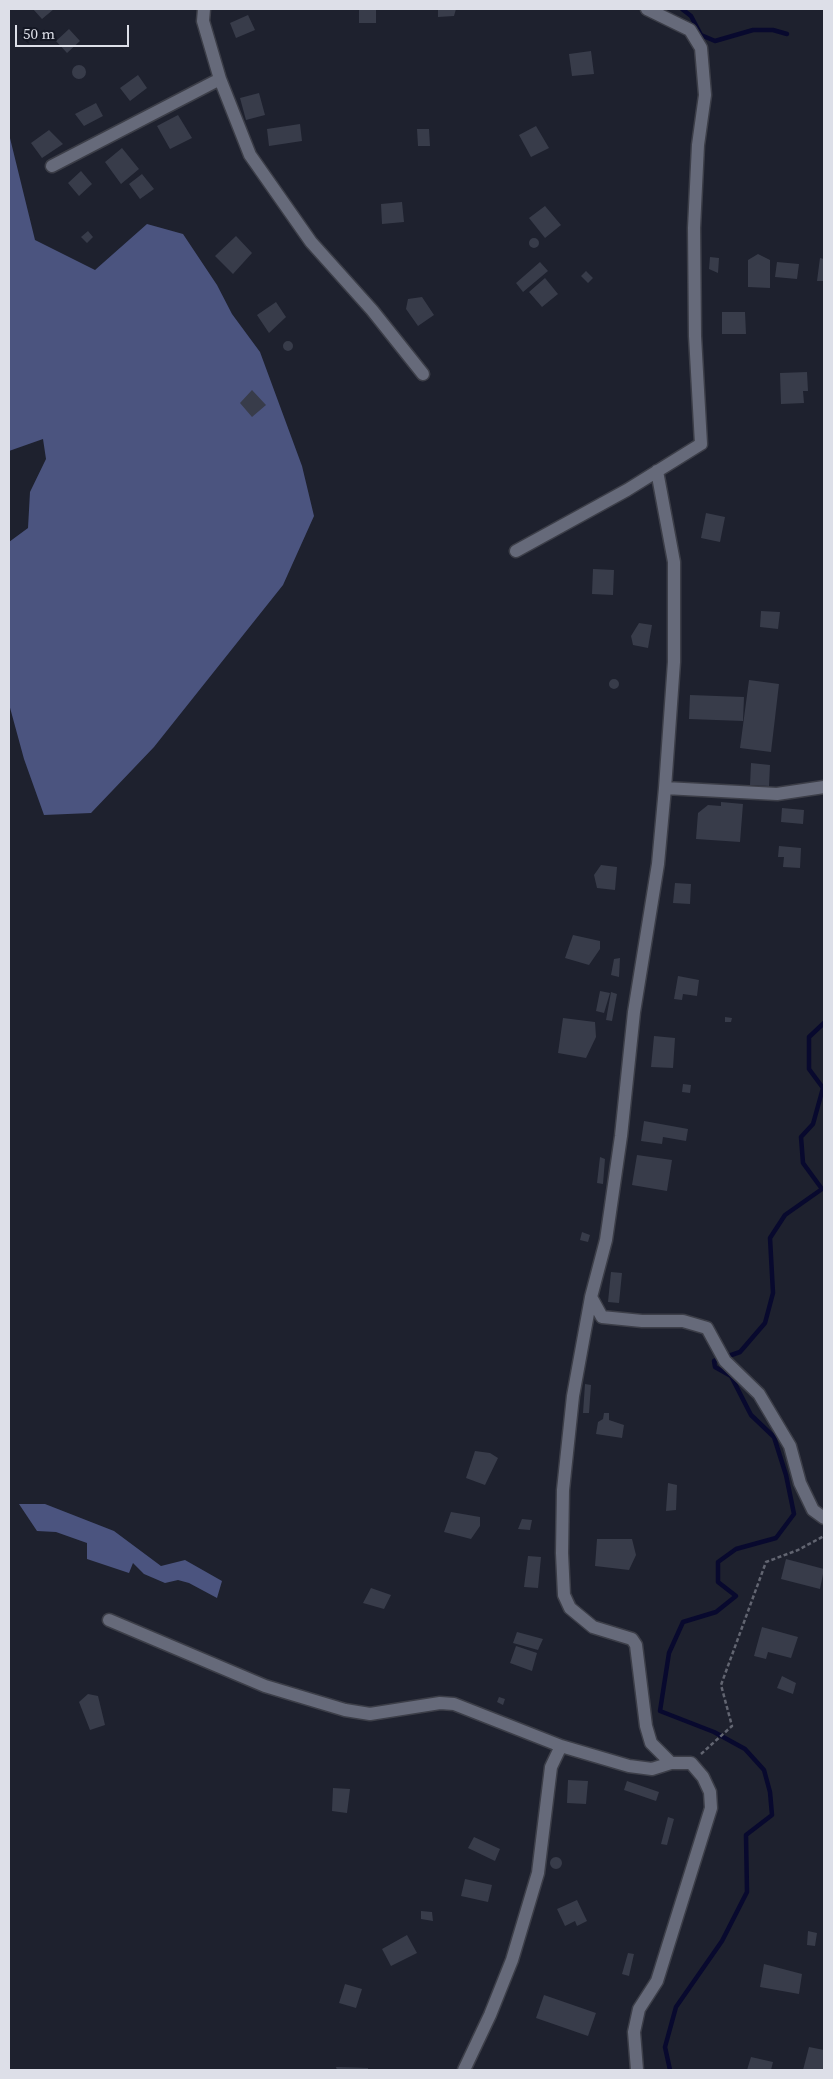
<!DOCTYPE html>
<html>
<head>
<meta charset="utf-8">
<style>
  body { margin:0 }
  #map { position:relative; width:833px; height:2079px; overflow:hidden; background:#1e212e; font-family:"Source Serif 4",serif }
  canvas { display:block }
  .frame { position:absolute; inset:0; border:10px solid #dddfe8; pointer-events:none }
  .scale { position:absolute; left:15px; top:25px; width:114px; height:22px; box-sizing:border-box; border:2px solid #dddfe8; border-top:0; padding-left:6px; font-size:15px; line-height:18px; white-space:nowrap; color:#dddfe8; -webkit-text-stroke:4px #151824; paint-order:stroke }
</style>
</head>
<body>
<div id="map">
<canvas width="833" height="2079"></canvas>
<div class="frame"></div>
<div class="scale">50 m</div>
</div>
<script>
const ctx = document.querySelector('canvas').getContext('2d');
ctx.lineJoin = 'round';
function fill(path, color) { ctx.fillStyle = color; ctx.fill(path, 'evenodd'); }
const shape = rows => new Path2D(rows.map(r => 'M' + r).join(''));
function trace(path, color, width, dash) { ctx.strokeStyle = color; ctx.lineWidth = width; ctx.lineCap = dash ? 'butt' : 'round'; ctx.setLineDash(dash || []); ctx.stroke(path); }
const forest = shape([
  [9,134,35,240,95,270,147,224,183,234,217,285,232,314,260,352,302,466,314,516,283,585,154,747,91,813,44,815,24,759,9,704,9,542,28,528,30,492,46,459,43,439,9,451],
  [19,1504,45,1504,114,1531,161,1566,185,1560,222,1581,217,1598,189,1583,178,1580,165,1583,144,1574,133,1563,129,1573,87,1559,87,1543,56,1532,37,1531]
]);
const stream = shape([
  [682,9,691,16,701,35,715,41,753,30,773,30,787,34],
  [670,2070,665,2047,676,2007,722,1941,747,1892,746,1835,772,1815,770,1792,764,1770,745,1749,714,1732,660,1711,669,1653,683,1622,716,1612,736,1596,718,1582,718,1562,736,1549,776,1538,794,1514,786,1475,774,1437,751,1415,731,1376,715,1367,714,1361,740,1352,765,1323,773,1293,770,1238,785,1215,822,1189,803,1163,801,1137,813,1124,823,1088,809,1069,809,1037,824,1023]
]);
const building = shape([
  [33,9,54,9,42,19],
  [359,9,376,9,376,23,359,23],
  [438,9,456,9,454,16,438,17],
  [248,15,255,30,236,38,230,23],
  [69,29,80,41,67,53,56,41],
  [591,51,594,74,572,76,569,54],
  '72 72a7 7 0 1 1 14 0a7 7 0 1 1-14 0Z',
  [138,75,147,88,130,101,120,88],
  [259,93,265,115,246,120,240,98],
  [96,103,103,116,84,126,75,114],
  [178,115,192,138,170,149,157,126],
  [300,124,302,141,269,146,267,129],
  [536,126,549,148,531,157,519,135],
  [417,129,429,129,430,146,418,146],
  [49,130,63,144,42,158,31,143],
  [122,148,139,169,121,184,105,162],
  [81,171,92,184,79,196,68,183],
  [142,174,154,189,140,199,129,184],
  [402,202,404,222,382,224,381,204],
  [545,206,561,225,545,238,529,218],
  [88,231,93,237,87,243,81,237],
  [236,236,252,253,233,274,215,256],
  '529 243a5 5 0 1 1 10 0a5 5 0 1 1-10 0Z',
  [758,254,770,260,770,288,748,287,748,260],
  [710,257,719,258,718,273,709,269],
  [820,258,824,259,824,281,817,281],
  [540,262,548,271,523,292,516,283],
  [777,262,799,264,797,279,775,277],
  [586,271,593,278,588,283,581,276],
  [545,278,558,294,542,307,529,292],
  [422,297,434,315,418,326,406,309,408,299],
  [276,302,286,317,269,333,257,315],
  [722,312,745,312,746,334,722,334],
  '283 346a5 5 0 1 1 10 0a5 5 0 1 1-10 0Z',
  [807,372,808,391,803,391,804,403,781,404,780,373],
  [252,390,266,405,252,417,240,403],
  [706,513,725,517,720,542,701,538],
  [593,569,614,570,613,595,592,594],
  [761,611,780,612,778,629,760,627],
  [639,623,652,625,648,648,633,645,631,636],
  '609 684a5 5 0 1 1 10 0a5 5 0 1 1-10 0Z',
  [749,680,779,684,771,752,740,748],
  [690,695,744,697,743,721,689,719],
  [751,763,770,765,769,786,750,785],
  [721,802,743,804,740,842,696,839,698,813,708,805,721,806],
  [782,808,804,810,803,824,781,822],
  [779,846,801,848,800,868,783,867,784,857,778,857],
  [601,865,617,867,615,890,597,888,594,875],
  [675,883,691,884,690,904,673,903],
  [573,935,600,941,600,949,589,965,565,958],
  [620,958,619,977,611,975,614,959],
  [678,976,699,980,697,996,683,994,682,1000,674,999],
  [600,991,610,993,604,1013,596,1011],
  [611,992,617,994,612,1021,606,1020],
  [725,1017,732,1018,731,1022,725,1022],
  [563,1018,595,1022,596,1037,586,1058,558,1053],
  [654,1036,675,1038,673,1068,651,1067],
  [683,1084,691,1085,690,1093,682,1092],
  [644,1121,688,1129,686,1141,663,1137,662,1144,641,1141],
  [637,1155,672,1160,667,1191,632,1185],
  [600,1157,605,1159,603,1184,597,1183],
  [582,1232,590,1235,588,1242,580,1240],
  [611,1272,622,1273,619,1303,608,1302],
  [585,1384,591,1385,589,1413,583,1413],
  [604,1413,609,1413,609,1420,624,1425,622,1438,596,1434,598,1422,603,1419],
  [475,1451,490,1453,498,1458,485,1485,466,1478],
  [668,1483,677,1485,676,1510,666,1511],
  [451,1512,480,1517,480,1526,471,1539,444,1532],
  [522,1519,532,1520,530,1530,518,1529],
  [597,1539,632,1539,636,1555,629,1570,595,1566],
  [528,1556,541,1557,538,1588,524,1587],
  [786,1559,824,1569,820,1589,781,1579],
  [371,1588,391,1595,384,1609,363,1603],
  [762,1627,798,1637,791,1658,768,1652,766,1659,754,1656],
  [517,1632,543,1639,538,1650,513,1643],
  [516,1646,537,1653,532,1671,510,1663],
  [782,1676,796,1683,793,1694,777,1688],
  [88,1694,98,1696,105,1725,90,1730,79,1702],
  [499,1697,505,1699,503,1705,497,1702],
  [568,1780,588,1781,586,1804,567,1803],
  [627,1781,659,1792,656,1801,624,1790],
  [333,1788,350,1789,347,1813,332,1811],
  [668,1817,674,1819,667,1845,661,1844],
  [474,1837,500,1849,495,1861,468,1848],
  '550 1863a6 6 0 1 1 12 0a6 6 0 1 1-12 0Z',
  [465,1879,492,1885,488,1902,461,1896],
  [577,1900,587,1921,577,1926,575,1921,565,1926,557,1909],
  [421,1911,432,1912,433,1921,421,1919],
  [808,1931,817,1933,815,1946,807,1945],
  [407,1935,417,1953,391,1966,382,1949],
  [628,1953,634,1954,629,1976,622,1974],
  [764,1964,802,1974,799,1994,760,1987],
  [345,1984,362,1989,356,2008,339,2003],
  [544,1995,596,2013,588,2036,536,2018],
  [809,2047,824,2050,824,2070,803,2070],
  [751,2057,773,2062,771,2070,747,2070],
  [336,2067,368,2068,368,2070,337,2070]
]);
const path = shape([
  [701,1754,732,1726,721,1685,766,1562,798,1550,824,1536]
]);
const minor = shape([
  [204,9,203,21,220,79,250,155,311,242,372,310,423,374],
  [52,166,220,79],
  [657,471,674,562,674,662,665,788,658,864,634,1012,621,1136,606,1240,591,1297,573,1396,563,1490,562,1553,564,1595,570,1608,593,1627,632,1639,636,1645,646,1726,651,1743,671,1763],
  [516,551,627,490,701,444,695,336,694,228,698,145,705,95,701,48,690,30,647,9],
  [665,788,777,794,824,787],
  [591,1297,602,1317,642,1321,683,1321,707,1328,725,1361,759,1394,790,1446,800,1483,813,1510,824,1518],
  [109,1620,265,1686,345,1710,370,1714,440,1703,454,1704,561,1746,551,1767,538,1873,512,1960,490,2015,464,2070],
  [561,1746,629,1766,652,1769,671,1763,691,1763,703,1777,710,1792,711,1808,657,1981,639,2009,634,2032,637,2070]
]);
fill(forest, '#4b547f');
trace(stream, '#08092e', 4.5);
fill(building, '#383c4a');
trace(minor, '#3c3e48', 15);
trace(path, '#626571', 2.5, [4, 2.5]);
trace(minor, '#666a7a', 12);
</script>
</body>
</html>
